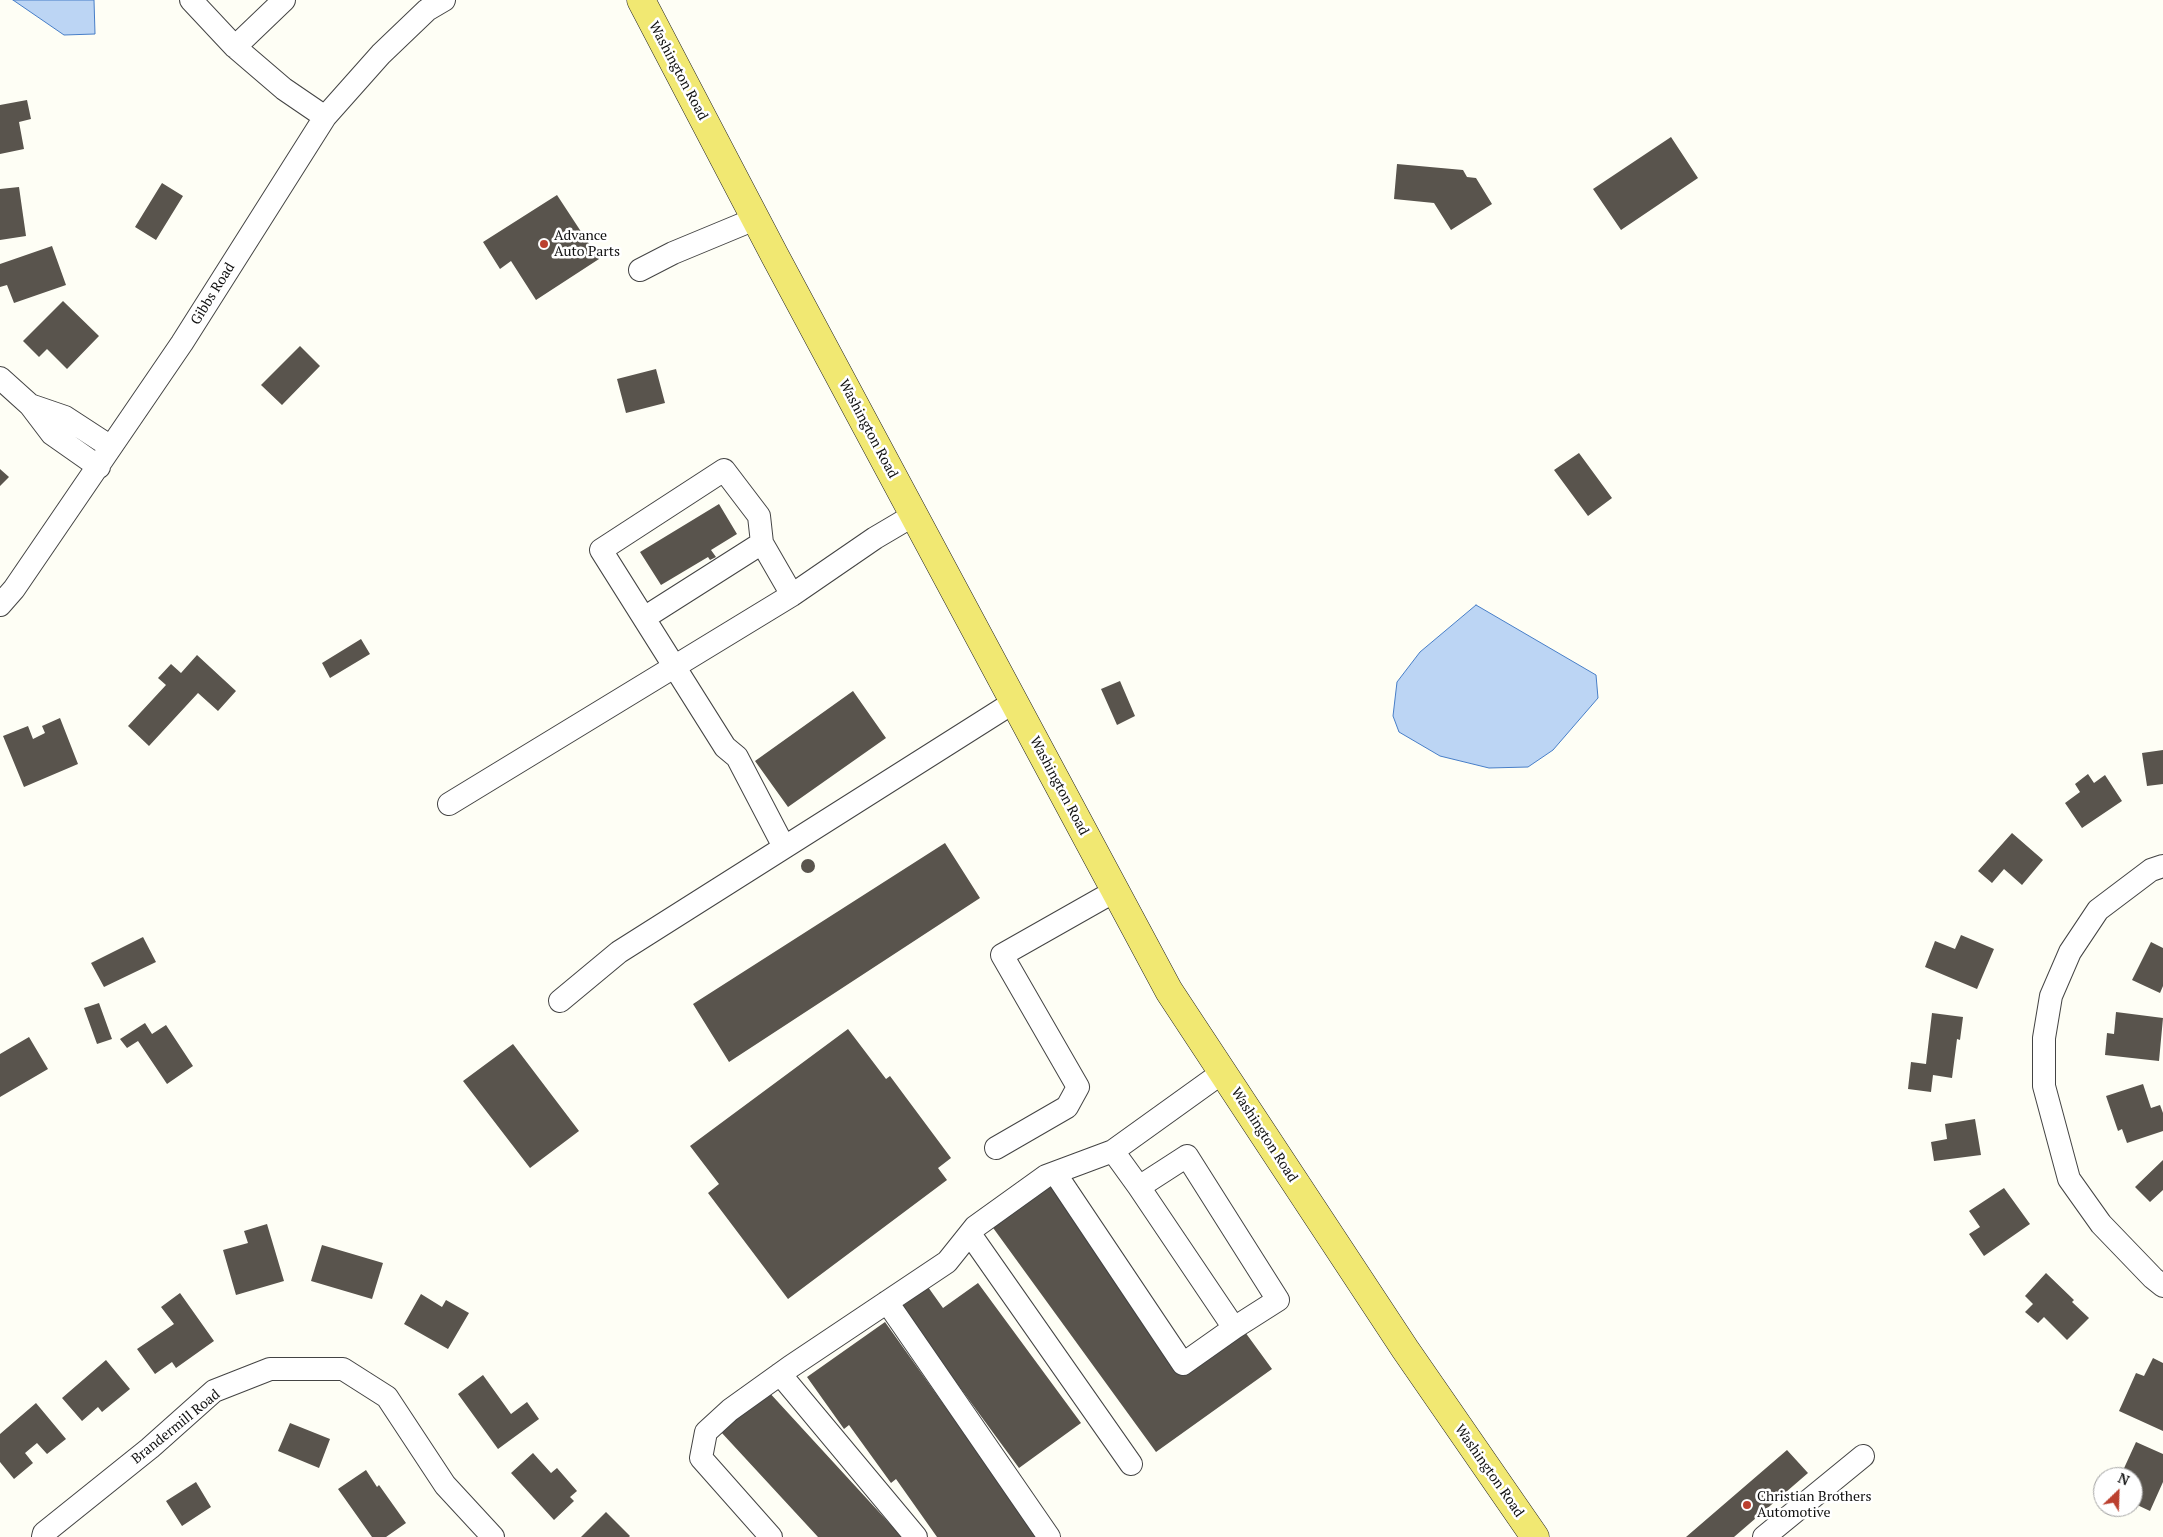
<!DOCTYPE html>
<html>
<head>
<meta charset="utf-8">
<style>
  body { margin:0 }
  #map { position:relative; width:2163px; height:1537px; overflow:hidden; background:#fefef5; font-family:"PT Serif",serif }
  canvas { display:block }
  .north { position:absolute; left:2093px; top:1467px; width:50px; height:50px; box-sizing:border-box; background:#fff; border:1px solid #a0a0a0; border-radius:50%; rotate:24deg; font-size:14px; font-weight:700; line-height:20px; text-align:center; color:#111 }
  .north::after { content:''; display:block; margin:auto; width:18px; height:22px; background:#bb402f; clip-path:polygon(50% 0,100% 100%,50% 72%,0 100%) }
</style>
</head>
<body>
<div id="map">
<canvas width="2163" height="1537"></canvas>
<div class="north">N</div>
</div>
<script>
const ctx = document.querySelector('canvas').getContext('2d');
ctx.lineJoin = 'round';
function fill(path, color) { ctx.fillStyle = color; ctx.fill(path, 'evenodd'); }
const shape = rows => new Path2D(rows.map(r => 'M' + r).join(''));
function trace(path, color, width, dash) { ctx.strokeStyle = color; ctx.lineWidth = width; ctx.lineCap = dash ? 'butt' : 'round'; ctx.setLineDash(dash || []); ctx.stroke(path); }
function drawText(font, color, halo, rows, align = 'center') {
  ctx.font = font + ' "PT Serif",serif'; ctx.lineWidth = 5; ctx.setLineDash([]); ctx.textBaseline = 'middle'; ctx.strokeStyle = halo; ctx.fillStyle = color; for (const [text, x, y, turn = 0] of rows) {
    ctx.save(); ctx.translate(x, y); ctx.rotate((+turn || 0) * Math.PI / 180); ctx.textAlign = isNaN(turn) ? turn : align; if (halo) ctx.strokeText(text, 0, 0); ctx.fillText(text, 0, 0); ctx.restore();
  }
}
const water = shape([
  [13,0,94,0,95,34,64,35,13,0],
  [1476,605,1596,675,1598,698,1553,750,1528,767,1489,768,1440,756,1399,732,1393,716,1397,682,1420,652,1476,605]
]);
const building = shape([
  [27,100,31,119,19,122,24,149,0,154,0,105],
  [1671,137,1698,178,1621,230,1593,189],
  [1397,164,1463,170,1467,177,1476,178,1492,204,1451,230,1434,203,1394,199],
  [162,183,183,196,156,240,135,227],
  [19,187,26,236,0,240,0,189],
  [557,195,599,259,536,300,511,261,500,269,483,242],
  [52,246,66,285,14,303,7,285,0,287,0,264],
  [63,301,99,336,67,369,47,349,39,357,23,341],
  [300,346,320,366,282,405,261,385],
  [656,369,665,403,626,413,617,379],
  [1579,453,1612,498,1588,516,1554,470],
  [0,469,9,477,0,486],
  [719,504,737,534,711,550,716,557,710,560,708,557,661,585,640,552],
  [361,639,370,654,330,678,322,663],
  [197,655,236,691,218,711,198,693,149,746,128,726,166,685,158,678,171,664,181,673],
  [1120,681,1135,716,1117,725,1101,689],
  [853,691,886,738,788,807,755,761],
  [60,718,78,764,24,787,3,736,28,726,33,739,45,733,42,726],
  [2163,750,2163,784,2147,786,2142,753],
  [2088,774,2094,783,2105,775,2122,801,2082,828,2065,803,2080,792,2075,784],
  [2012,833,2043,860,2022,885,2004,869,1992,883,1978,871],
  [945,843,980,898,729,1062,693,1004],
  '801 866a7 7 0 1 1 14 0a7 7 0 1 1-14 0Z',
  [1961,935,1994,949,1977,989,1925,967,1935,941,1955,949],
  [143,937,156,962,104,987,91,963],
  [2151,942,2163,948,2163,986,2160,993,2132,980],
  [99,1003,112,1039,97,1044,84,1008],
  [2116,1012,2163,1018,2159,1061,2105,1055,2107,1033,2114,1034],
  [1932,1013,1963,1017,1960,1040,1957,1039,1952,1078,1933,1075,1931,1092,1908,1089,1911,1062,1926,1064],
  [145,1023,152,1034,166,1025,193,1066,167,1084,138,1041,127,1048,120,1039],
  [848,1029,886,1079,890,1076,951,1158,938,1168,947,1180,788,1299,708,1193,719,1184,690,1146],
  [29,1037,48,1069,0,1097,0,1054],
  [513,1044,579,1131,530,1168,463,1081],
  [2143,1084,2151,1108,2160,1105,2163,1113,2163,1131,2127,1143,2122,1129,2118,1131,2106,1096],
  [1975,1119,1981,1155,1934,1161,1931,1142,1947,1139,1945,1124],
  [2163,1160,2163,1190,2150,1202,2135,1187],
  [1049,1183,1113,1278,1183,1376,1245,1332,1272,1369,1156,1452,991,1225],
  [2004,1188,2030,1224,1984,1256,1969,1234,1980,1227,1969,1211],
  [267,1224,284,1281,236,1295,223,1250,248,1243,244,1231],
  [322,1245,383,1263,372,1299,311,1281],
  [2046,1273,2074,1300,2072,1302,2089,1318,2067,1340,2044,1317,2038,1323,2025,1312,2033,1304,2025,1296],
  [978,1283,1081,1423,1019,1468,901,1307,928,1287,943,1308],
  [180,1293,214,1341,176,1368,172,1362,155,1374,137,1349,174,1324,161,1307],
  [421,1294,442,1307,446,1300,469,1313,448,1349,404,1324],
  [885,1322,1038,1537,937,1537,896,1479,891,1483,849,1425,844,1429,807,1377],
  [2153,1358,2163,1363,2163,1431,2119,1411,2136,1373,2144,1376],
  [106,1360,130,1389,102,1412,98,1407,82,1421,62,1398],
  [483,1375,511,1414,527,1402,539,1419,498,1449,458,1394],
  [767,1390,902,1537,818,1537,721,1432],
  [36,1403,66,1439,47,1454,37,1443,25,1453,33,1463,14,1479,0,1462,0,1434],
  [290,1423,330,1439,319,1468,278,1451],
  [2136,1442,2163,1454,2163,1482,2150,1511,2133,1503,2133,1477,2120,1477],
  [1787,1450,1808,1473,1734,1537,1686,1537],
  [533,1453,551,1473,557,1468,577,1491,570,1497,574,1501,554,1520,511,1473],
  [366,1470,377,1487,379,1485,406,1523,386,1537,372,1537,338,1489],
  [196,1482,211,1507,182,1526,166,1501],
  [606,1512,630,1536,629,1537,581,1537]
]);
const minor = shape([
  [191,0,235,47,284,89,325,117],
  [235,47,284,0],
  [640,270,673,253,755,219],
  [0,378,30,405,52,434,99,467],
  [30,405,65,417,111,447],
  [0,605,14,589,182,343,325,117,381,54,427,10,444,0],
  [644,618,762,543],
  [449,804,792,595,875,538,914,515],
  [784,847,737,757,725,747,601,550,724,470,759,516,762,543,792,595],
  [2163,866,2151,870,2098,910,2070,952,2051,996,2044,1038,2044,1086,2069,1179,2101,1224,2153,1278,2163,1286],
  [560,1001,619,952,1014,702],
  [996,1148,1067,1107,1078,1087,1002,955,1115,891],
  [1113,1151,1139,1187,1234,1328,1278,1300,1187,1156,1139,1187],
  [1055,1173,1183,1364,1234,1328],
  [970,1234,1131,1464],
  [887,1302,1049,1537],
  [780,1374,916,1537],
  [43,1537,44,1533,150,1448,214,1391,270,1369,343,1369,387,1397,445,1485,493,1537],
  [771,1537,701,1458,706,1432,730,1410,790,1367,947,1262,975,1227,1046,1176,1113,1151,1223,1072],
  [1764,1537,1863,1456]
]);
const major = shape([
  [641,0,775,256,1169,991,1405,1349,1535,1537]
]);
const markers = [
  [544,244,5,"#bb402f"],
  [1747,1505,5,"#bb402f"]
];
const streetNames = [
  ["Washington Road",678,71,62],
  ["Gibbs Road",213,294,-58],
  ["Washington Road",868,429,62],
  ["Washington Road",1059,786,62],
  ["Washington Road",1264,1135,57],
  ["Brandermill Road",176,1427,-39],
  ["Washington Road",1489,1471,55]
];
const poiNames = [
  ["Advance",554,236],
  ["Auto Parts",554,252],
  ["Christian Brothers",1757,1497],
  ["Automotive",1757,1513]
];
fill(water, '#bcd5f4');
trace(water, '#477ec7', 1);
fill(building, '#59544d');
trace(minor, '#444', 24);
trace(major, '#222', 29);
trace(minor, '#fff', 22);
trace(major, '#f1e872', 28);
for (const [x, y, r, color] of markers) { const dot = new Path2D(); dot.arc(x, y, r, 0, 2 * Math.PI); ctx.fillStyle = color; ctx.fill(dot); trace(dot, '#fff', 2); }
drawText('14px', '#111', '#fff', streetNames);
drawText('14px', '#111', '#fff', poiNames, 'left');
</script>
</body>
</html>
